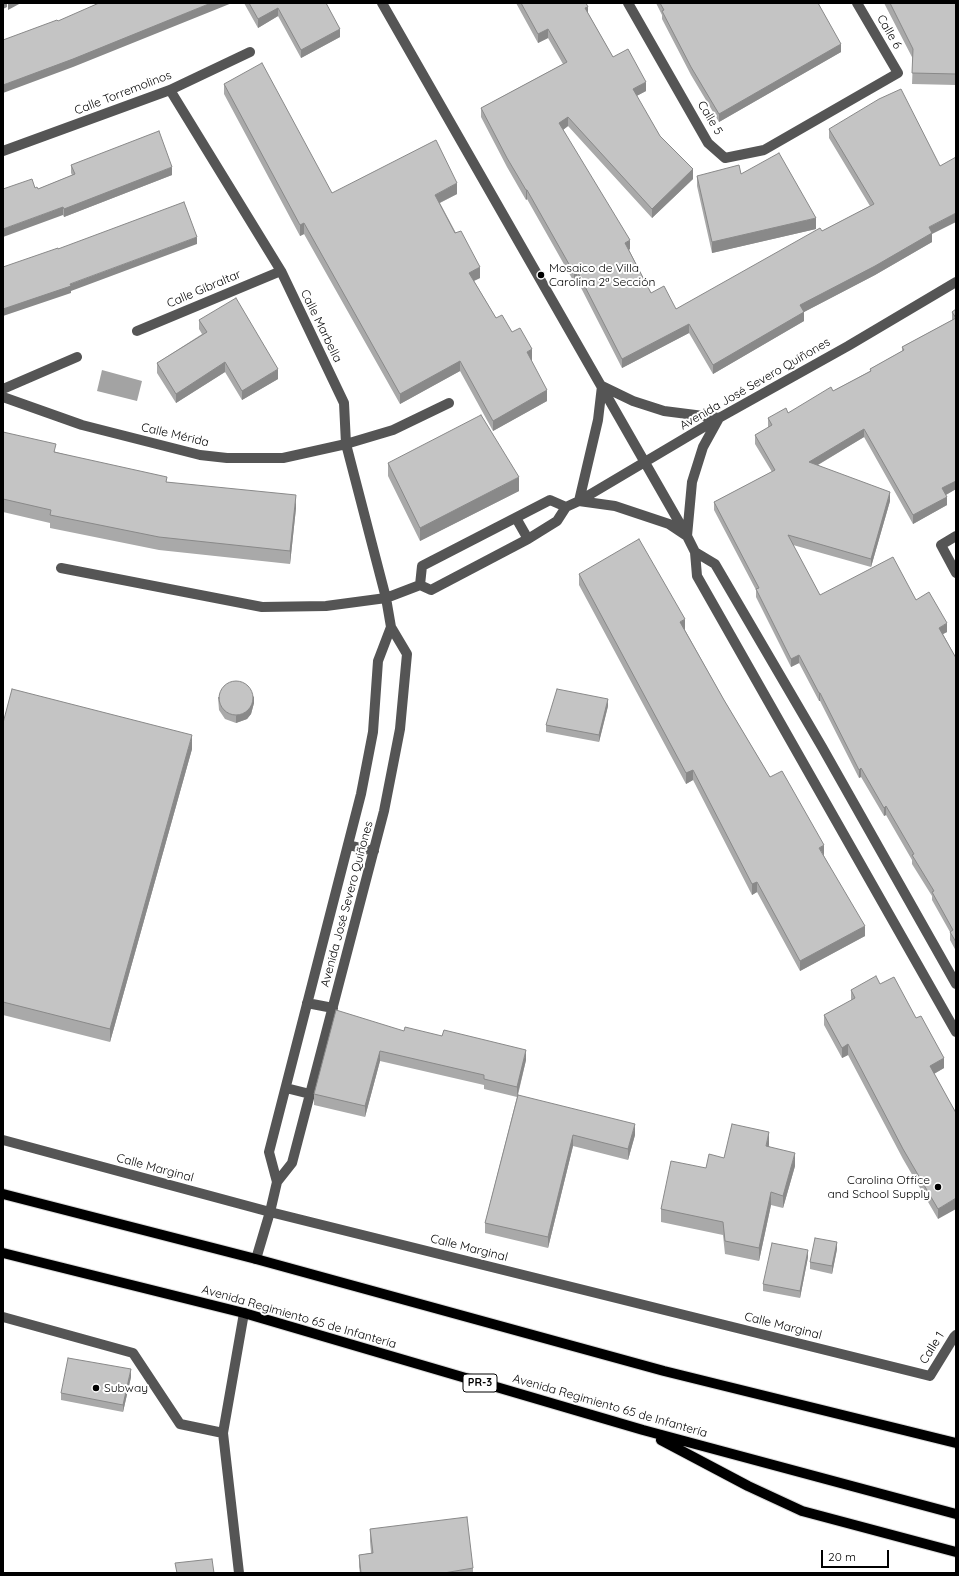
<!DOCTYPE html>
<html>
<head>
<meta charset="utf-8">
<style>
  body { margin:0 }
  #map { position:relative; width:959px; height:1576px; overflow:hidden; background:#fff; font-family:Quicksand,sans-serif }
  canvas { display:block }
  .frame { position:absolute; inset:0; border:4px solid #000; pointer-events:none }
  .scale { position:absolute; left:821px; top:1550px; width:68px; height:18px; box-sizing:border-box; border:2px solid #000; border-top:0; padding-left:5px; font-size:12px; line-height:14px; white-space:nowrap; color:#000; -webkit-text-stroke:3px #fff; paint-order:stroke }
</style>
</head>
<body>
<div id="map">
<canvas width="959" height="1576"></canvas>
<div class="frame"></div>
<div class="scale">20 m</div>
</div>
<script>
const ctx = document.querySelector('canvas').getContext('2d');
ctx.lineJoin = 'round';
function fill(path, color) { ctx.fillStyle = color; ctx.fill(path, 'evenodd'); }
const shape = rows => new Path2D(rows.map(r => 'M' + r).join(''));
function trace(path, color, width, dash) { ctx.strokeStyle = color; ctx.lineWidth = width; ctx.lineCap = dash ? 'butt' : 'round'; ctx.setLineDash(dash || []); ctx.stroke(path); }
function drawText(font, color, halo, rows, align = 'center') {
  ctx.font = font + ' Quicksand,sans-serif'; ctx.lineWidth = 4; ctx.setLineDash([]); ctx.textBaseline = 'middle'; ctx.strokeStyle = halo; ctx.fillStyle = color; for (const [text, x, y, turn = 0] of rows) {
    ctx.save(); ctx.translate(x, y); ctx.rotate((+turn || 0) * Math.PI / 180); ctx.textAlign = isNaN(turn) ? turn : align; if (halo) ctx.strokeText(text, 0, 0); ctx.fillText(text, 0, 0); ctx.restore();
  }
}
const water = shape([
  [102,370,142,381,137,401,97,391]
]);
const minor = shape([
  [382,3,687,536,695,552,697,576,956,1032],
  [628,3,708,143,725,158,764,150,898,73,857,3],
  [170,90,281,271,344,403,346,444,386,598,391,627,407,654,400,729,384,811,292,1163,277,1182,270,1212,256,1259],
  [3,151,170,90,250,52],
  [137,331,281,271],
  [602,386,633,401,664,411,719,418,703,447,692,482,687,536,669,524,615,506,579,501,598,420,602,386],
  [3,389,77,357],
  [3,397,82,425,200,455,227,458,283,458,346,444,393,430,449,403],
  [516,518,528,539],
  [956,536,941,545,956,573],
  [695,552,715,564,822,747,956,984],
  [61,568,262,607,326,606,386,598,420,585,431,590,528,539,557,521,566,507,579,501,719,418,848,346,956,282],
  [420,585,422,566,550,500,566,507],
  [348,845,374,851],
  [307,1003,333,1008],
  [286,1088,310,1094],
  [3,1140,270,1212,930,1376,954,1337,956,1335],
  [277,1182,269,1152,361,794,373,732,378,661,391,627],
  [3,1317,133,1353,180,1424,223,1433],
  [239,1573,223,1433,244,1313]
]);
const major = shape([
  [3,1194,256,1259,664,1371,956,1443],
  [3,1253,244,1313,643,1430,956,1514],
  [661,1440,748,1486,802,1511,956,1552]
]);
const wall = shape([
  [244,3,326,3,340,37,301,58,278,16,258,28],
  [516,3,586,3,588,13,613,57,646,91,636,96,660,136,693,179,652,218,568,126,563,130,630,249,629,250,651,293,676,309,822,231,870,206,829,138,829,129,932,234,932,242,875,275,804,312,804,321,713,374,689,333,622,368,577,280,574,282,527,199,526,200,507,167,481,117,481,108,563,64,548,38,538,43],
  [656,3,818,3,841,52,719,122,691,75,662,19,662,15],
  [884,3,956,3,956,85,912,84,913,59],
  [224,84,332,193,457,194,440,203,480,278,474,281,496,318,512,332,532,360,531,360,547,401,493,431,460,371,400,404,304,234,300,236,224,94],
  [71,165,172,175,64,217,63,215,35,188,38,189,72,175,71,173],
  [741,174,816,229,712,253,697,186,697,176],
  [956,309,956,489,946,495,947,505,913,524,864,437,818,465,890,501,871,567,793,545,820,595,916,600,947,632,943,634,956,658,956,951,950,940,950,932,932,900,932,896,912,864,912,860,886,815,884,816,861,777,859,778,820,701,819,701,799,663,791,667,756,597,756,590,714,510,714,502,772,472,755,444,755,435,768,428,768,418,788,413,833,391,870,371,870,369,902,351,902,347,952,320,952,312],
  [199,320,278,379,242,400,225,372,176,403,157,373,157,363,202,334,199,329],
  [3,432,56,452,167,482,296,508,290,564,159,550,50,528,50,523,3,512],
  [388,463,519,491,420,541,388,476],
  [579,574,685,630,724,700,770,777,824,856,865,936,800,971,757,892,752,895,693,780,686,784,579,585],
  [218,697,254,703,251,714,247,719,236,723,225,719,219,710],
  [608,706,599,742,546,732,546,725],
  [3,723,192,749,110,1042,3,1015],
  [880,984,944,1068,934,1074,956,1113,938,1219,903,1159,848,1055,842,1058,824,1025,824,1015,851,1001,851,990],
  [404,1031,526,1060,518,1095,635,1135,628,1160,573,1146,548,1248,485,1233,485,1223,517,1097,484,1089,484,1085,380,1061,365,1117,314,1105,314,1094],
  [769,1145,769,1146,795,1166,783,1208,771,1205,759,1261,725,1254,723,1235,661,1222,661,1209,706,1168,724,1158],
  [837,1249,832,1274,810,1269,810,1262],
  [808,1257,800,1298,763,1291,763,1284],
  [131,1377,123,1412,61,1400,61,1393],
  [370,1529,473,1568,473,1573,360,1573,359,1567,359,1555,371,1553,370,1541]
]);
const shadedWall = shape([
  [3,3,7,3,7,7,3,9],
  [8,3,21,3,8,10],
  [211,3,232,3,73,67,3,93,3,85],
  [588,7,588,16,585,8],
  [278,8,278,16,258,28,258,19],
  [340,29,340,37,301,58,301,50],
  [548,29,548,38,538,43,538,34],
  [841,44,841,52,719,122,719,114],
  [646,82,646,91,633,98,633,89],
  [568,117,568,126,559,133,559,123],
  [172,167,172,175,64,217,64,209],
  [693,169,693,179,652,218,652,209],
  [457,183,457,194,435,205,435,195],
  [526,190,527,190,527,199,526,200],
  [63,207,63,215,3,237,3,229],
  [956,213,956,222,932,234,932,242,875,275,804,312,804,321,713,374,713,365,800,305,929,227],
  [816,218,816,229,712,253,712,242],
  [304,223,304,234,300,236,300,225],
  [197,237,197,244,71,291,71,293,3,316,3,309],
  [630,240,630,249,625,252,625,243],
  [480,267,480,278,469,283,469,273],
  [577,271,577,280,574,282,574,273],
  [689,324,689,333,622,368,622,359],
  [532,349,532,360,527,363,527,352],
  [460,361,460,371,400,404,400,394],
  [225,362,225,372,176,403,176,394],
  [278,369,278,379,242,400,242,391],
  [547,390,547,401,493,431,493,421],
  [864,429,864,437,809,470,809,462],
  [519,477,519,491,420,541,420,528],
  [956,481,956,489,942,497,942,488],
  [890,492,890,501,871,567,871,559],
  [296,495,296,508,290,564,290,551],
  [947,497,947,505,913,524,913,515],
  [685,619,685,630,680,632,680,622],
  [947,623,947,632,939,636,939,628],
  [799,655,799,663,791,667,791,659],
  [819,693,820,693,820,701,819,701],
  [254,696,254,703,251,714,247,719,236,723,236,716],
  [608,699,608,706,599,742,599,735],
  [192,735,192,749,110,1042,110,1029],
  [861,768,861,777,859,778,859,770],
  [693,770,693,780,686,784,686,773],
  [886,806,886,815,884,816,884,808],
  [824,845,824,856,819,848],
  [757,882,757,892,752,895,752,884],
  [865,926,865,936,800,971,800,961],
  [848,1044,848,1055,842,1058,842,1048],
  [526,1050,526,1060,517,1097,517,1087],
  [380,1051,380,1061,365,1117,365,1106],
  [944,1058,944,1068,930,1076,930,1066],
  [635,1124,635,1135,628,1160,628,1149],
  [769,1132,769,1145,766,1158,766,1146],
  [573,1135,573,1146,548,1248,548,1237],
  [795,1153,795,1166,783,1208,783,1196],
  [771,1192,771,1205,759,1261,759,1248],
  [956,1198,956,1209,938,1219,938,1209],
  [837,1242,837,1249,832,1274,832,1266],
  [808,1250,808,1257,800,1298,800,1291],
  [131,1369,131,1377,123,1412,123,1405]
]);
const building = shape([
  [99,3,211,3,73,59,3,85,3,40,57,20,58,21,99,3],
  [249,3,326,3,340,29,301,50,278,8,258,19,249,3],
  [521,3,586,3,588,7,585,8,613,57,628,49,646,82,633,89,660,136,693,169,652,209,568,117,559,123,630,240,625,243,651,293,664,286,676,309,820,228,822,231,874,204,829,129,879,99,901,89,940,166,956,157,956,213,929,227,932,233,875,266,800,305,804,312,713,365,689,324,622,359,577,271,574,273,527,190,526,190,507,158,481,108,567,62,548,29,538,34,521,3],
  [660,3,818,3,841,44,719,114,691,67,662,11,664,10,660,3],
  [890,3,956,3,956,74,912,73,913,49,890,3],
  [262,63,332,193,436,140,457,183,435,195,455,233,461,231,480,267,469,273,496,318,502,315,512,332,520,328,532,349,527,352,547,390,493,421,460,361,400,394,304,223,300,225,224,84,262,63],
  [159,131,172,167,64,209,63,207,3,229,3,189,32,179,35,188,37,187,38,189,75,174,71,165,159,131],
  [779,153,816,218,712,242,697,176,739,165,741,174,779,153],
  [184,202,197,237,70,284,71,286,3,309,3,267,58,248,58,249,184,202],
  [236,298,278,369,242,391,225,362,176,394,157,363,207,332,199,320,236,298],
  [956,309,956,481,942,488,947,497,913,515,864,429,809,462,890,492,871,559,788,535,820,595,893,557,916,600,929,592,947,623,939,628,956,658,956,942,950,932,953,930,932,892,934,891,912,855,914,854,886,806,884,808,861,768,859,770,820,693,819,693,799,655,791,659,756,589,759,588,714,502,775,470,755,435,772,425,768,418,786,408,788,413,831,387,833,391,871,371,870,369,904,350,902,347,956,318,952,312,956,309],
  [481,415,519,477,420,528,388,463,481,415],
  [3,432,56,444,54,452,167,477,166,482,296,495,290,551,159,537,50,515,51,510,3,499,3,432],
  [639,539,685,619,680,622,724,700,770,777,782,771,824,845,819,848,865,926,800,961,757,882,752,884,693,770,686,773,579,574,639,539],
  '219 698a17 17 0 1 1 34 0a17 17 0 1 1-34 0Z',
  [12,689,192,735,110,1029,3,1002,3,723,12,689],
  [557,689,608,699,599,735,546,725,557,689],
  [876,976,880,984,894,977,916,1018,921,1016,944,1058,930,1066,956,1113,956,1198,938,1209,903,1149,848,1044,842,1048,824,1015,855,998,851,990,876,976],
  [336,1010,404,1031,405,1027,442,1036,444,1030,526,1050,517,1087,484,1079,484,1075,380,1051,365,1106,314,1094,336,1010],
  [518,1095,635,1124,628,1149,573,1135,548,1237,485,1223,518,1095],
  [732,1124,769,1132,766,1146,795,1153,783,1196,771,1192,759,1248,725,1241,723,1222,661,1209,671,1161,706,1168,709,1154,724,1158,732,1124],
  [815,1238,837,1242,832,1266,810,1262,815,1238],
  [772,1243,808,1250,800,1291,763,1284,772,1243],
  [68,1358,131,1369,123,1405,61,1393,68,1358],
  [467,1517,473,1568,444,1573,361,1573,359,1555,373,1553,370,1529,467,1517],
  [212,1559,214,1573,177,1573,175,1563,212,1559]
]);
const markers = [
  [541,275,4,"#000"],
  [938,1187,4,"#000"],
  [96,1388,4,"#000"]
];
const shields = [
  [480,1383,34]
];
const shieldNames = [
  ["PR-3",480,1383]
];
const streetNames = [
  ["Calle 6",889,32,60],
  ["Calle Torremolinos",123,93,-21],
  ["Calle 5",710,118,59],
  ["Calle Gibraltar",204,289,-23],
  ["Calle Marbella",321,326,64],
  ["Avenida José Severo Quiñones",755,384,-30],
  ["Calle Mérida",175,435,13],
  ["Avenida José Severo Quiñones",347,904,-75],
  ["Calle Marginal",155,1168,15],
  ["Calle Marginal",469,1248,14],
  ["Avenida Regimiento 65 de Infantería",299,1317,16],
  ["Calle Marginal",783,1326,14],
  ["Calle 1",932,1348,-58],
  ["Avenida Regimiento 65 de Infantería",610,1406,16]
];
const poiNames = [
  ["Mosaico de Villa",549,268],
  ["Carolina 2ª Sección",549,282],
  ["Carolina Office",930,1180,"right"],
  ["and School Supply",930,1194,"right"],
  ["Subway",104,1388]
];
fill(water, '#a3a3a3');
trace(major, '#dbdbdb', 12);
trace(minor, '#555', 10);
trace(major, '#000', 10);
fill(wall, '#a9a9a9');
fill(shadedWall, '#898989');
fill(building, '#c4c4c4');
trace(building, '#898989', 1);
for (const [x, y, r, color] of markers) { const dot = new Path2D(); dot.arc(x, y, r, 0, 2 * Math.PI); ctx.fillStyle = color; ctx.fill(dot); trace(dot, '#fff', 1.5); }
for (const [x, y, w] of shields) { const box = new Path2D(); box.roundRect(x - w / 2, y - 9, w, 18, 3); ctx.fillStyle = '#fff'; ctx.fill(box); trace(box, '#000', 1); }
drawText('bold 11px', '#000', null, shieldNames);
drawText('12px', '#000', '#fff', streetNames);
drawText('12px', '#000', '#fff', poiNames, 'left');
</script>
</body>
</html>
